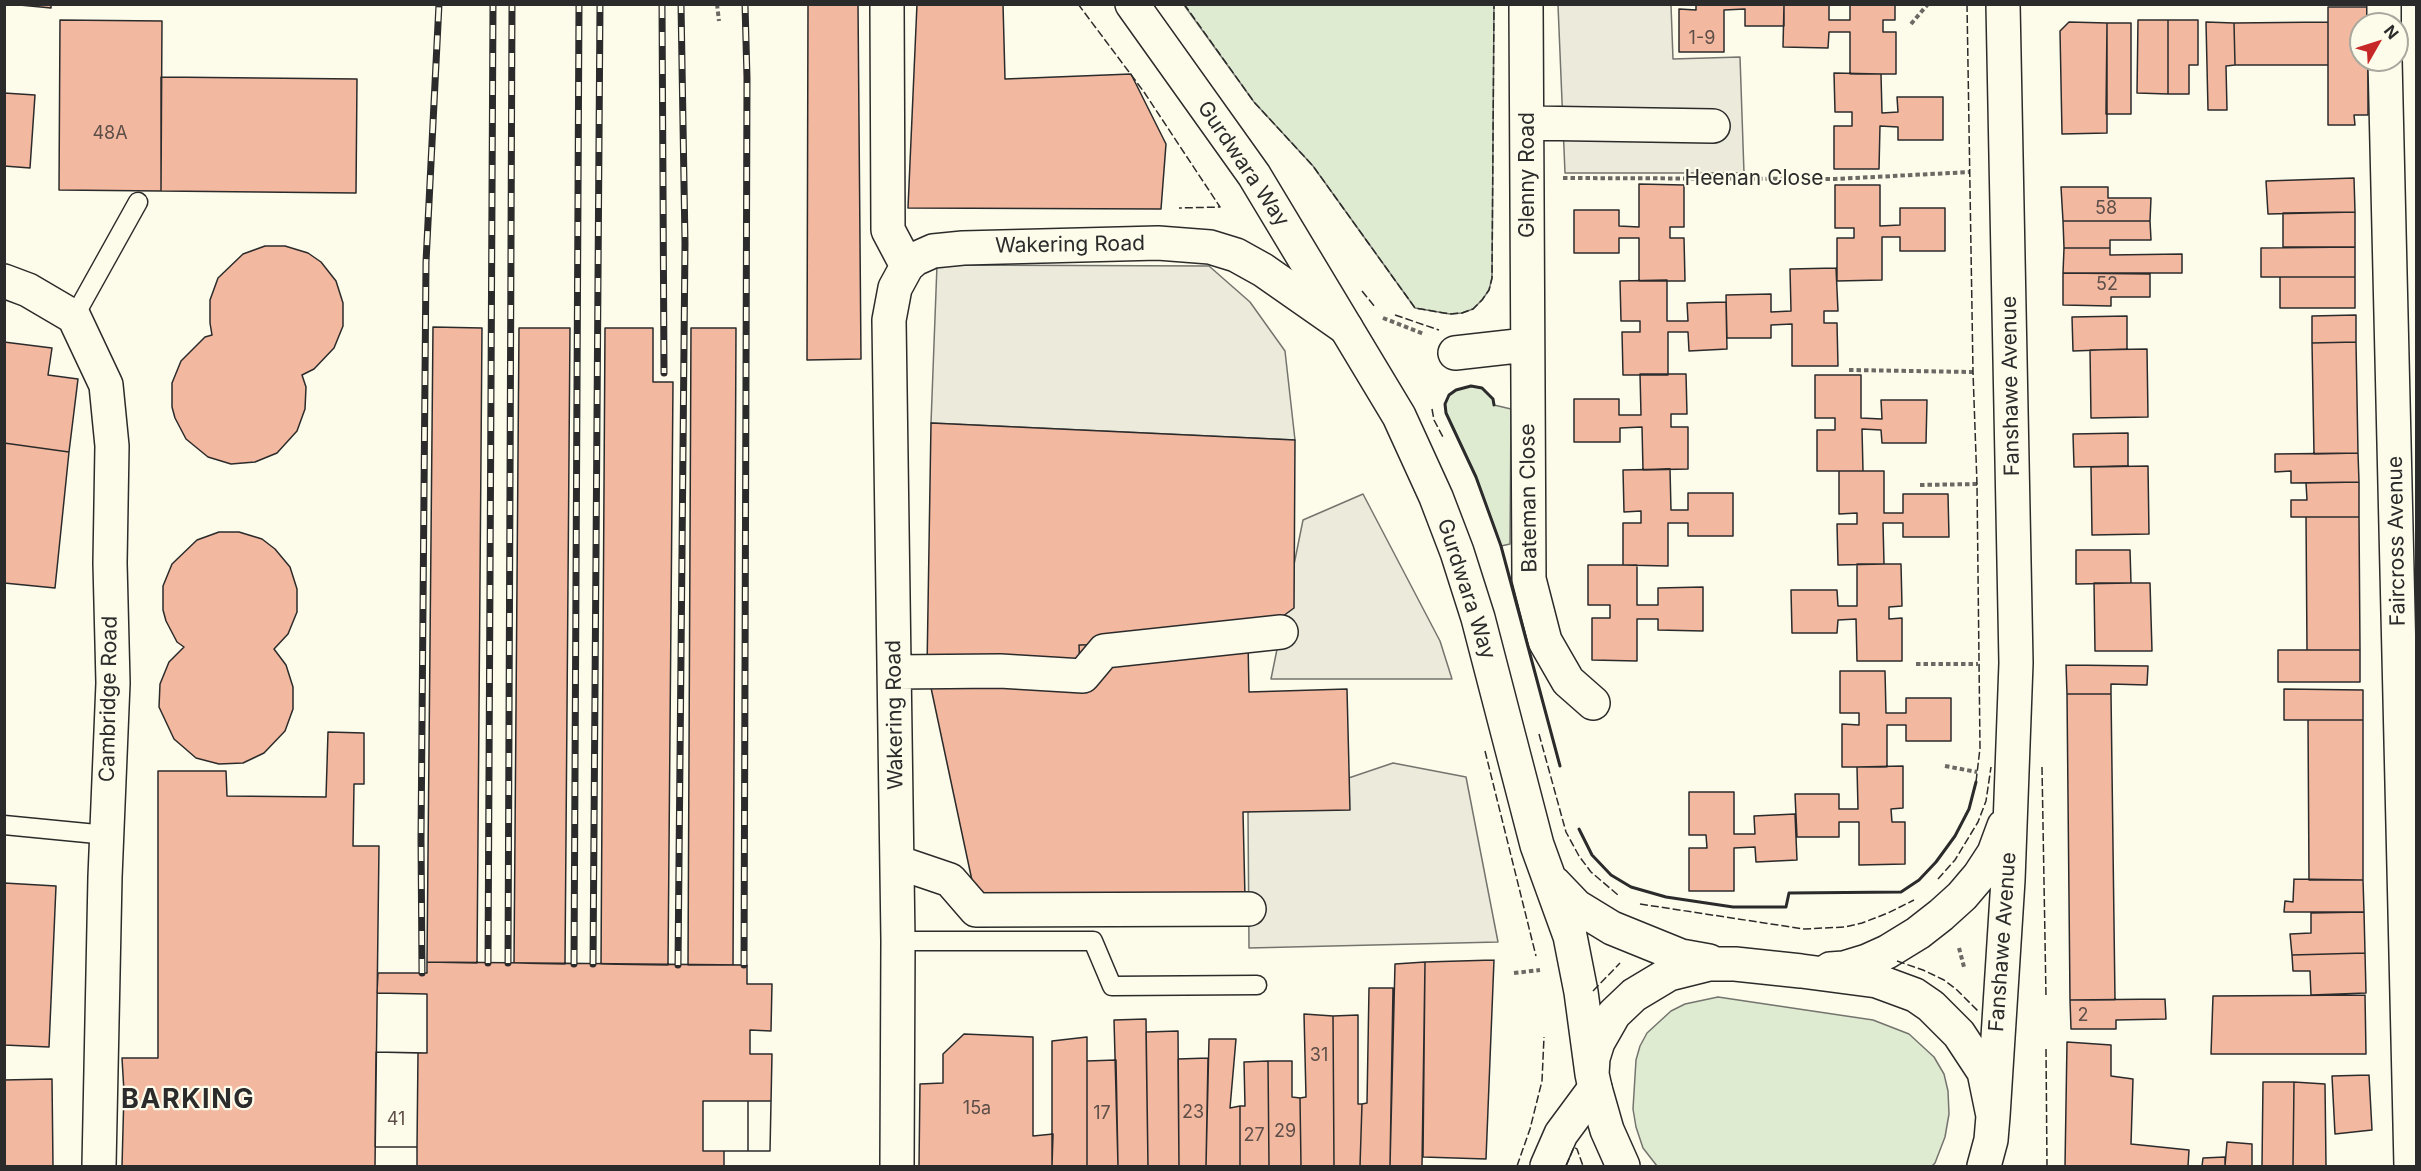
<!DOCTYPE html>
<html>
<head>
<meta charset="utf-8">
<style>
  body { margin:0 }
  #map { position:relative; width:2421px; height:1171px; overflow:hidden; background:#fdfbea; font-family:Inter,sans-serif }
  canvas { display:block }
  .frame { position:absolute; inset:0; border:6px solid #2b2b2b; pointer-events:none }
  .north { position:absolute; left:2349px; top:12px; width:60px; height:60px; box-sizing:border-box; background:#fdfbea; border:2px solid #a9a89e; border-radius:50%; rotate:51deg; font-size:16px; font-weight:700; line-height:24px; text-align:center; color:#2b2b2b }
  .north::after { content:''; display:block; margin:auto; width:21px; height:27px; background:#c62828; clip-path:polygon(50% 0,100% 100%,50% 72%,0 100%) }
</style>
</head>
<body>
<div id="map">
<canvas width="2421" height="1171"></canvas>
<div class="frame"></div>
<div class="north">N</div>
</div>
<script>
const ctx = document.querySelector('canvas').getContext('2d');
ctx.lineJoin = 'round';
function fill(path, color) { ctx.fillStyle = color; ctx.fill(path, 'evenodd'); }
const shape = rows => new Path2D(rows.map(r => 'M' + r).join(''));
function trace(path, color, width, dash) { ctx.strokeStyle = color; ctx.lineWidth = width; ctx.lineCap = dash ? 'butt' : 'round'; ctx.setLineDash(dash || []); ctx.stroke(path); }
function drawText(font, color, halo, rows, align = 'center') {
  ctx.font = font + ' Inter,sans-serif'; ctx.lineWidth = 4.5; ctx.setLineDash([]); ctx.textBaseline = 'middle'; ctx.strokeStyle = halo; ctx.fillStyle = color; for (const [text, x, y, turn = 0] of rows) {
    ctx.save(); ctx.translate(x, y); ctx.rotate((+turn || 0) * Math.PI / 180); ctx.textAlign = isNaN(turn) ? turn : align; if (halo) ctx.strokeText(text, 0, 0); ctx.fillText(text, 0, 0); ctx.restore();
  }
}
const green = shape([
  [1184,5,1494,5,1492,278,1489,290,1482,300,1473,309,1462,313,1450,314,1415,308,1313,166,1254,102,1184,5],
  [1471,386,1482,388,1493,399,1494,405,1511,409,1510,544,1501,546,1476,477,1446,413,1445,404,1449,395,1456,390,1471,386],
  [1718,997,1873,1020,1909,1034,1934,1057,1944,1074,1948,1091,1949,1114,1945,1137,1935,1163,1932,1166,1657,1166,1643,1148,1636,1127,1633,1109,1636,1060,1640,1046,1647,1033,1671,1011,1685,1004,1718,997]
]);
const parking = shape([
  [1558,5,1671,5,1673,59,1740,57,1744,173,1565,173,1558,5],
  [937,265,1209,266,1250,302,1285,351,1295,440,931,423,937,265],
  [1363,494,1440,641,1452,679,1271,679,1303,520,1363,494],
  [1393,763,1466,777,1498,942,1249,948,1248,812,1393,763]
]);
const building = shape([
  [9,4,51,4,51,8,9,4],
  [808,4,858,4,861,359,807,360,808,4],
  [917,4,1003,4,1005,79,1131,74,1166,144,1161,209,908,208,917,4],
  [1696,4,1784,4,1784,26,1745,26,1745,9,1724,10,1724,52,1679,52,1679,9,1696,10,1696,4],
  [1784,4,1829,5,1829,20,1850,20,1850,4,1895,4,1895,20,1883,20,1883,32,1896,32,1896,74,1850,74,1850,32,1829,32,1828,48,1783,47,1784,4],
  [2328,7,2368,7,2368,24,2361,24,2361,60,2368,60,2368,115,2354,115,2355,125,2328,125,2328,7],
  [60,20,162,21,161,191,59,190,60,20],
  [2138,20,2168,20,2168,94,2137,93,2138,20],
  [2168,20,2198,20,2198,65,2189,65,2189,94,2168,94,2168,20],
  [2069,22,2107,23,2107,133,2062,134,2060,31,2069,22],
  [2206,22,2234,23,2235,65,2226,66,2227,110,2208,110,2206,22],
  [2328,22,2328,65,2235,65,2234,23,2328,22],
  [2107,23,2131,23,2131,114,2106,114,2107,23],
  [1834,73,1881,74,1882,113,1898,112,1897,97,1943,97,1943,140,1898,140,1898,127,1880,126,1879,169,1834,169,1834,126,1852,126,1852,112,1835,112,1834,73],
  [161,77,357,79,356,193,161,191,161,77],
  [4,93,35,95,30,168,4,166,4,93],
  [2354,178,2355,212,2268,214,2266,181,2354,178],
  [1639,184,1684,185,1684,227,1670,227,1670,238,1684,238,1685,281,1639,281,1639,238,1619,238,1619,253,1574,253,1574,210,1619,210,1619,226,1639,227,1639,184],
  [1835,185,1880,185,1880,226,1900,225,1900,208,1945,208,1945,251,1900,251,1900,237,1882,237,1882,280,1837,281,1837,238,1854,238,1854,228,1835,228,1835,185],
  [2061,187,2108,187,2108,198,2151,198,2150,221,2063,221,2061,187],
  [2355,212,2355,247,2283,247,2283,213,2355,212],
  [2063,221,2150,221,2151,240,2110,240,2110,248,2064,248,2063,221],
  [265,246,285,246,308,253,321,262,336,281,343,303,343,326,334,348,314,369,302,375,306,387,305,409,297,431,277,453,255,462,231,464,208,457,186,439,175,418,172,407,172,383,181,361,205,337,212,335,210,323,210,300,218,278,243,254,265,246],
  [2355,247,2355,277,2261,277,2261,248,2355,247],
  [2064,248,2110,248,2110,255,2182,254,2182,273,2063,273,2064,248],
  [1836,268,1838,311,1824,311,1824,323,1837,323,1838,366,1792,366,1792,324,1771,325,1771,338,1727,338,1726,295,1771,294,1771,312,1791,311,1790,269,1836,268],
  [2063,273,2150,274,2150,297,2111,297,2111,306,2063,305,2063,273],
  [2280,277,2355,277,2355,308,2280,308,2280,277],
  [1667,280,1667,321,1688,321,1687,303,1726,302,1727,349,1689,351,1688,332,1668,332,1668,375,1623,375,1622,332,1640,332,1640,321,1621,321,1620,281,1667,280],
  [2356,315,2356,342,2312,343,2312,316,2356,315],
  [2127,316,2127,349,2073,351,2072,317,2127,316],
  [433,327,482,328,477,963,427,962,433,327],
  [519,328,570,328,565,964,514,963,519,328],
  [605,328,653,328,653,382,673,382,668,965,601,964,605,328],
  [691,328,736,328,733,965,688,965,691,328],
  [4,342,52,348,48,375,78,379,69,452,4,443,4,342],
  [2356,342,2358,453,2314,454,2312,343,2356,342],
  [2147,349,2148,417,2091,418,2090,350,2147,349],
  [1640,374,1686,374,1687,414,1671,414,1671,427,1688,427,1688,469,1643,470,1642,427,1620,428,1620,442,1574,442,1574,399,1619,399,1619,415,1641,415,1640,374],
  [1815,375,1861,375,1861,418,1882,419,1881,400,1927,400,1926,443,1882,443,1881,430,1862,429,1863,471,1817,471,1817,430,1835,430,1835,418,1815,418,1815,375],
  [931,423,1295,440,1294,608,1248,642,1079,645,1080,673,927,669,931,423],
  [2128,433,2128,466,2074,467,2073,434,2128,433],
  [4,443,69,452,55,588,4,583,4,443],
  [2358,453,2359,482,2291,483,2291,471,2275,472,2275,454,2358,453],
  [2148,466,2149,534,2092,535,2091,467,2148,466],
  [1670,469,1671,510,1688,510,1688,493,1733,493,1733,536,1688,536,1688,523,1668,523,1668,566,1623,565,1623,523,1641,523,1641,511,1624,512,1623,470,1670,469],
  [1839,471,1884,471,1884,513,1903,513,1903,494,1948,494,1949,537,1903,537,1903,523,1883,523,1884,564,1838,565,1837,524,1857,524,1857,513,1839,514,1839,471],
  [2359,482,2359,517,2291,517,2291,500,2307,500,2306,483,2359,482],
  [2306,517,2359,517,2360,650,2307,650,2306,517],
  [219,532,239,532,262,539,275,549,290,567,297,589,297,612,288,634,274,649,286,665,293,687,293,709,285,731,264,753,243,763,219,764,196,758,174,739,159,707,160,684,169,662,184,647,177,642,166,621,163,610,163,586,172,564,197,540,219,532],
  [2076,550,2130,550,2131,583,2076,584,2076,550],
  [1857,564,1901,564,1902,606,1889,607,1889,619,1902,618,1902,661,1857,661,1856,619,1838,620,1837,633,1792,633,1791,590,1837,590,1838,606,1857,606,1857,564],
  [1588,565,1637,565,1637,605,1658,605,1658,588,1703,587,1703,631,1658,630,1658,619,1637,619,1637,661,1592,660,1592,618,1610,618,1610,605,1588,605,1588,565],
  [2094,583,2150,583,2152,651,2095,651,2094,583],
  [1248,642,1249,692,1347,689,1350,810,1243,812,1245,898,977,904,927,669,1080,673,1079,645,1248,642],
  [2278,650,2360,650,2360,682,2278,682,2278,650],
  [2066,665,2148,666,2147,685,2111,684,2111,694,2067,694,2066,665],
  [1840,671,1885,671,1886,713,1906,713,1906,698,1951,698,1951,741,1906,741,1906,725,1887,725,1887,767,1842,767,1842,724,1859,725,1859,713,1840,713,1840,671],
  [2284,689,2363,690,2363,720,2284,720,2284,689],
  [2067,694,2111,694,2115,1000,2070,1000,2067,694],
  [2308,720,2363,720,2363,880,2309,880,2308,720],
  [328,732,364,733,364,784,354,784,353,846,379,846,375,1166,122,1166,124,1092,122,1058,158,1058,158,771,226,771,227,796,326,797,328,732],
  [1903,766,1903,808,1891,809,1892,822,1905,822,1905,864,1859,865,1859,822,1839,822,1839,837,1797,837,1795,794,1839,794,1839,809,1858,809,1857,767,1903,766],
  [1689,792,1734,792,1734,834,1755,834,1754,816,1795,814,1797,860,1756,862,1755,847,1734,848,1734,891,1689,891,1689,848,1707,848,1706,835,1689,835,1689,792],
  [2294,879,2363,880,2364,912,2284,912,2285,901,2293,902,2294,879],
  [4,883,56,886,49,1047,4,1045,4,883],
  [2364,912,2365,953,2292,955,2290,934,2311,933,2311,913,2364,912],
  [2365,953,2366,993,2311,995,2310,971,2293,971,2292,955,2365,953],
  [1494,960,1486,1159,1423,1157,1425,962,1494,960],
  [427,962,747,965,747,984,772,984,771,1031,750,1030,750,1054,772,1054,770,1151,724,1151,724,1166,417,1166,417,1147,375,1147,376,1052,427,1053,427,994,377,993,378,973,427,973,427,962],
  [1425,962,1422,1166,1390,1166,1395,964,1425,962],
  [1369,988,1393,988,1390,1166,1360,1166,1362,1104,1367,1103,1369,988],
  [2365,995,2366,1054,2211,1054,2213,996,2365,995],
  [2165,999,2166,1019,2116,1020,2116,1029,2071,1029,2070,1000,2165,999],
  [1304,1014,1333,1016,1334,1166,1301,1166,1300,1098,1306,1097,1304,1014],
  [1358,1015,1358,1104,1362,1104,1360,1166,1334,1166,1333,1016,1358,1015],
  [1146,1019,1148,1166,1118,1166,1114,1020,1146,1019],
  [1178,1031,1179,1166,1148,1166,1146,1032,1178,1031],
  [964,1034,1033,1037,1033,1136,1053,1134,1052,1166,919,1166,920,1084,943,1083,943,1054,964,1034],
  [1087,1037,1087,1166,1052,1166,1052,1041,1087,1037],
  [1209,1039,1236,1039,1230,1108,1240,1106,1240,1166,1206,1166,1209,1039],
  [2067,1042,2111,1045,2111,1076,2133,1079,2131,1144,2189,1150,2188,1166,2065,1166,2067,1042],
  [376,1052,418,1053,417,1147,375,1147,376,1052],
  [1208,1058,1206,1166,1179,1166,1178,1059,1208,1058],
  [1116,1060,1118,1166,1087,1166,1087,1061,1116,1060],
  [1268,1061,1292,1061,1292,1097,1300,1098,1301,1166,1269,1166,1268,1061],
  [1268,1061,1269,1166,1240,1166,1240,1106,1245,1106,1244,1062,1268,1061],
  [2369,1075,2372,1130,2335,1134,2332,1076,2369,1075],
  [52,1079,53,1166,4,1166,4,1080,52,1079],
  [2263,1082,2294,1082,2293,1166,2262,1166,2263,1082],
  [2294,1082,2325,1084,2326,1166,2293,1166,2294,1082],
  [703,1101,748,1101,748,1151,703,1151,703,1101],
  [748,1101,771,1101,770,1151,748,1151,748,1101],
  [2227,1142,2252,1144,2252,1166,2225,1166,2227,1142],
  [2225,1157,2225,1166,2202,1166,2203,1158,2225,1157]
]);
const path = shape([
  [717,4,719,21],
  [1911,24,1928,4],
  [1563,178,1835,179,1970,172],
  [1383,318,1424,334],
  [1849,370,1973,372],
  [1920,485,1977,484],
  [1916,664,1978,664],
  [1945,766,1977,772],
  [1959,948,1964,967],
  [1514,973,1540,970]
]);
const lane = shape([
  [74,317,138,202],
  [4,825,107,835],
  [898,941,1093,941,1112,986,1257,985]
]);
const street = shape([
  [887,4,888,230,907,266],
  [1526,4,1529,579,1545,641,1568,681,1593,703],
  [2384,4,2384,24],
  [2385,60,2411,1166],
  [1528,123,1713,126],
  [4,281,28,290,74,317,106,385,112,446,110,563,113,683,105,877,99,1166],
  [1455,353,1526,345],
  [894,672,1000,671,1083,676,1104,651,1281,632],
  [897,862,950,880,976,910,1249,909],
  [897,1166,898,941,889,320,895,288,907,266,915,259,933,251,963,248,1158,243,1210,247,1236,255,1263,270,1346,328],
  [1547,1166,1561,1134,1595,1088]
]);
const primary = shape([
  [1132,4,1254,175,1399,416,1436,497,1457,552,1478,618,1537,845,1570,936,1581,992,1592,1074],
  [1554,883,1576,906,1612,928,1681,956,1709,961],
  [1830,969,1844,968,1867,961,1887,952,1918,933,1941,915,1962,896,1979,876,1994,853,2004,826],
  [1993,1116,2008,880,2016,663,2003,4],
  [1623,1166,1607,1130,1595,1088,1592,1074,1593,1058,1598,1042,1614,1014,1634,995,1669,974,1709,964,1735,964,1801,971,1877,981,1915,995,1931,1006,1959,1034,1984,1072,1993,1116,1991,1140,1984,1166]
]);
const rail = shape([
  [662,4,664,373],
  [488,963,493,4],
  [508,963,512,4],
  [574,964,579,4],
  [593,964,600,4],
  [678,965,685,243,681,4],
  [744,965,747,78,745,4],
  [422,973,421,838,426,262,439,4]
]);
const fence = shape([
  [1078,4,1144,92,1220,207,1179,208],
  [1184,4,1254,102,1313,166,1415,308,1450,314,1462,313,1473,309,1482,300,1489,290,1492,278,1494,4],
  [1967,4,1973,372,1977,484,1980,748,1976,782],
  [1362,291,1375,307],
  [1395,315,1439,330],
  [1432,409,1434,420,1444,439],
  [1539,734,1566,832,1579,856,1591,872,1618,895],
  [1485,751,1536,956],
  [2042,767,2046,997],
  [1938,879,1955,860,1978,822,1986,801,1991,767],
  [1640,904,1804,929,1845,927,1862,923,1888,913,1914,900],
  [1897,961,1923,970,1944,980,1956,989,1978,1011],
  [1593,991,1620,963],
  [2046,1049,2047,1166],
  [1517,1166,1530,1129,1542,1081,1544,1037],
  [1566,1166,1574,1147,1577,1149,1583,1166]
]);
const wall = shape([
  [1494,405,1493,399,1482,388,1471,386,1456,390,1449,395,1445,404,1446,413,1476,477,1501,546,1560,766],
  [1579,829,1592,855,1611,875,1631,887,1666,897,1733,907,1786,907,1789,893,1901,892,1919,880,1936,862,1955,836,1969,809,1976,782]
]);
const numberNames = [
  ["1-9",1702,39],
  ["48A",110,134],
  ["58",2106,209],
  ["52",2107,285],
  ["2",2083,1016],
  ["31",1319,1056],
  ["15a",977,1109],
  ["23",1193,1113],
  ["17",1102,1114],
  ["41",396,1120],
  ["29",1285,1132],
  ["27",1254,1136]
];
const streetNames = [
  ["Gurdwara Way",1243,164,56],
  ["Glenny Road",1528,175,-90],
  ["Heenan Close",1754,179],
  ["Wakering Road",1070,245,-1],
  ["Fanshawe Avenue",2011,386,-91],
  ["Bateman Close",1529,498,-91],
  ["Faircross Avenue",2397,541,-91],
  ["Gurdwara Way",1466,589,72],
  ["Cambridge Road",109,699,-89],
  ["Wakering Road",895,715,-91],
  ["Fanshawe Avenue",2003,942,-86]
];
const districtNames = [
  ["BARKING",188,1100]
];
fill(green, '#deebd1');
trace(green, '#74746e', 1.5);
fill(parking, '#eceadb');
trace(parking, '#74746e', 1.5);
fill(building, '#f2b8a0');
trace(building, '#2b2b2b', 1.5);
trace(lane, '#2b2b2b', 21);
trace(street, '#2b2b2b', 36);
trace(primary, '#2b2b2b', 36);
trace(path, '#6a6964', 4, [4.5, 3]);
trace(lane, '#fdfbea', 18);
trace(street, '#fdfbea', 33);
trace(primary, '#fdfbea', 33);
trace(rail, '#2b2b2b', 7);
trace(rail, '#fdfbea', 4.5, [14]);
trace(fence, '#2b2b2b', 1.5, [8, 3]);
trace(wall, '#2b2b2b', 3);
drawText('18px', '#5d4e48', null, numberNames);
drawText('21px', '#2b2b2b', '#fdfbea', streetNames);
ctx.letterSpacing = '1.5px';
drawText('bold 27px', '#2b2b2b', '#fdfbea', districtNames);
ctx.letterSpacing = '0px';
</script>
</body>
</html>
